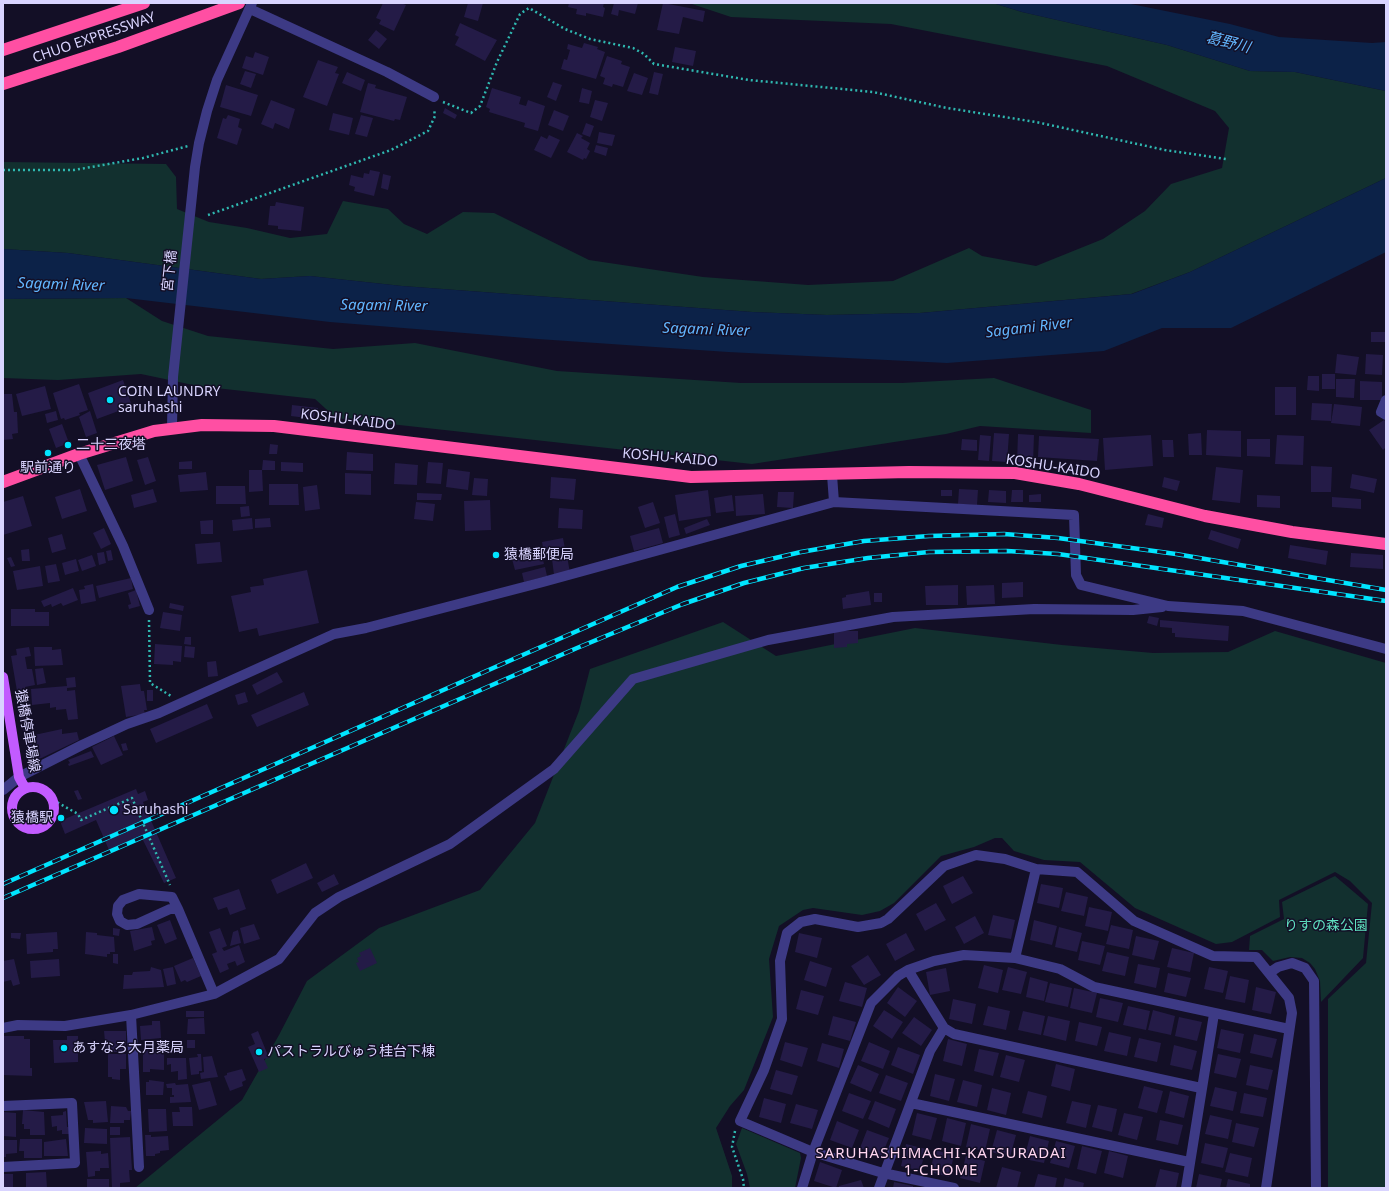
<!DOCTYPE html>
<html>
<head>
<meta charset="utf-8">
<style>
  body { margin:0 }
  #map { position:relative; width:1389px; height:1191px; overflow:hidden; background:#130f26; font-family:"Noto Sans",sans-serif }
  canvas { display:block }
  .frame { position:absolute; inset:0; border:4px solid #d9d4ff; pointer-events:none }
</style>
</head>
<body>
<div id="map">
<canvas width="1389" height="1191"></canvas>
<div class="frame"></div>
</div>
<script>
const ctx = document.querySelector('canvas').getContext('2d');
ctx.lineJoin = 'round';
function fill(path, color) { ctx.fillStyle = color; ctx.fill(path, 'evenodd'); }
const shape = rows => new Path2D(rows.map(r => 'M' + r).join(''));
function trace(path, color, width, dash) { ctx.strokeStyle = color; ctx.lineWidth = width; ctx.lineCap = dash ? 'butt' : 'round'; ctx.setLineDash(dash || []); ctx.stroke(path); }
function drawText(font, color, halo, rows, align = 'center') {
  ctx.font = font + ' "Noto Sans","Noto Sans JP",sans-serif'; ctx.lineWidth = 3; ctx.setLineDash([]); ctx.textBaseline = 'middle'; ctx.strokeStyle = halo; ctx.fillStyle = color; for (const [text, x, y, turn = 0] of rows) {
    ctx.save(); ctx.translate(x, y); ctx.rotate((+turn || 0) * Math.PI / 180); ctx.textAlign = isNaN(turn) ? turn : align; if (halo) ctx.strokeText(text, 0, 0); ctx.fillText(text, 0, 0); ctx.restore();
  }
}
const green = shape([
  [689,3,993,3,1022,12,1167,45,1250,71,1295,72,1386,91,1386,178,1190,272,1131,294,920,313,827,315,752,312,402,286,310,276,261,279,68,253,3,249,3,162,166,164,176,177,177,209,209,222,247,228,290,238,327,234,343,201,388,209,404,224,427,234,463,212,494,213,589,260,703,277,808,285,893,281,969,248,982,256,1036,266,1103,239,1145,211,1171,184,1222,168,1229,128,1215,111,1107,66,891,24,731,17],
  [126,298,162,321,208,336,333,349,415,343,557,371,741,383,902,383,994,378,1091,410,1091,433,980,426,946,434,752,464,336,418,315,399,198,386,141,374,58,380,3,378,3,299],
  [723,622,776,656,915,628,1062,645,1153,653,1228,652,1275,631,1386,663,1386,1188,1328,1188,1328,999,1366,963,1372,903,1350,881,1335,872,1279,900,1280,917,1232,942,1216,944,1135,908,1080,862,1044,860,1014,851,1002,838,995,838,974,847,941,856,894,903,880,911,862,915,813,908,803,910,779,926,769,959,773,1017,744,1090,730,1106,716,1128,732,1176,732,1188,135,1188,242,1100,279,1035,307,981,379,928,480,890,535,823,579,711,590,669],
  [1335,876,1368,904,1363,958,1321,1002,1320,981,1315,969,1310,963,1302,958,1290,957,1273,961,1262,950,1249,950,1250,936,1284,919,1282,902],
  [742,1128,800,1153,801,1158,795,1188,750,1188,747,1174,736,1144]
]);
const water = shape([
  [993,3,1126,3,1230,24,1279,37,1372,43,1386,42,1386,91,1295,72,1250,71,1167,45,1022,12],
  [1386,178,1386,252,1231,328,1162,328,1104,351,947,363,728,352,538,339,330,322,126,298,3,299,3,249,68,253,261,279,310,276,402,286,752,312,827,315,920,313,1132,294,1190,272]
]);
const building = shape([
  [383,3,401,3,406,5,394,31,379,24,381,20,376,18],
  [468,3,483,3,478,21,464,17],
  [569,3,604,3,603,7,605,8,603,17,586,13,586,16,576,14,577,9,568,7],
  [614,3,638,3,635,14,619,10,618,16,611,14],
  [663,3,705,11,703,22,683,17,679,34,657,30],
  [460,23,497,40,485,61,455,45,459,37,455,35],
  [376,30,387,39,379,49,368,40],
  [584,43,598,47,597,49,605,52,596,79,561,69,564,59,567,60,570,50,567,49,568,44,582,48],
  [675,47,696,51,693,66,672,62],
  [255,52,269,57,263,75,242,68,246,56,253,58],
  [607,56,622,61,621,64,630,67,623,87,613,84,612,87,603,84,605,78,600,76],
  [318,60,338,67,335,73,339,74,327,106,303,97],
  [245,71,256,74,251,88,240,84],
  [347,72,365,80,361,91,342,83],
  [654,72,663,74,658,95,649,93],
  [634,73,648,78,642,95,627,91],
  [553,82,562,85,556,101,547,97],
  [368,83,376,85,375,88,407,97,400,120,395,119,394,121,360,112],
  [226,85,258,95,251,116,220,107],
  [492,88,521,97,519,104,526,106,528,100,545,106,538,131,524,127,525,123,489,112,490,109,486,107],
  [582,88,592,91,589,104,579,102],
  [271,100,295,109,289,129,275,123,273,129,261,124],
  [595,100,608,103,602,121,590,117],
  [445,108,457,115,455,119,443,113],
  [554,110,569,116,563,131,548,125],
  [333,113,353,118,349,135,329,130],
  [228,115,240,119,238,127,242,129,237,145,217,138,223,118,226,119],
  [361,115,373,118,367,137,355,134],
  [586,123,594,126,590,137,582,134],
  [599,132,615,135,612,146,597,143],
  [577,133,583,136,581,138,590,143,587,149,590,151,586,159,584,158,583,160,567,152],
  [549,135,560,140,551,158,534,150,541,136,547,139],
  [596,145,608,148,606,156,594,152],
  [370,170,380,172,374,196,354,191,355,187,349,185,351,175,363,178,364,173,369,174],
  [383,174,391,176,388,190,381,188],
  [276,202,304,207,301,231,278,229,278,226,268,225,270,206,275,206],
  [1371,332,1386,332,1386,342,1371,342],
  [1337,354,1359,357,1356,375,1335,373],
  [1366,354,1383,355,1382,375,1365,374],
  [1322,374,1335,374,1335,389,1322,389],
  [1308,376,1319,376,1319,391,1307,390],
  [1336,379,1355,379,1354,398,1336,397],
  [123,380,132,406,97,419,88,393],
  [1360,381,1382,382,1382,400,1360,400],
  [79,384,88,410,79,413,80,415,65,420,64,418,61,419,53,393],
  [45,386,51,409,22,416,16,394],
  [1275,387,1296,387,1296,415,1275,415],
  [3,394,12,394,14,412,17,412,18,433,12,434,13,439,3,440],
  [1312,403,1332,404,1331,421,1311,420],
  [1334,404,1362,407,1360,426,1331,423],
  [292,405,318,408,317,413,315,413,314,419,291,416],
  [56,411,58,420,47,423,45,414],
  [90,411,97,433,86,437,79,417],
  [1384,420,1386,422,1386,447,1383,450,1369,430],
  [62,424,69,443,56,448,49,429],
  [1207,430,1241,431,1241,457,1206,455],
  [994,433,1009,434,1007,462,992,461],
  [1201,433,1202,455,1189,455,1188,434],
  [1018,434,1034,435,1033,463,1017,462],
  [980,435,991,436,989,461,978,460],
  [1151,435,1153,466,1105,470,1103,438],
  [1277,435,1304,436,1303,465,1275,464],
  [1039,436,1099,439,1097,461,1038,457],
  [962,439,977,440,977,451,961,450],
  [1247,439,1270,439,1270,457,1247,456],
  [1162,440,1173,440,1174,457,1163,457],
  [270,444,278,445,277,454,269,454],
  [347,452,373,454,373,471,346,470],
  [126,457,133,481,105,490,97,465],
  [148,457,156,481,145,485,137,460],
  [263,460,275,461,275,470,262,470],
  [192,461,192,469,179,469,179,462],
  [281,462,303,463,303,472,281,471],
  [428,462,443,463,441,484,426,483],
  [395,463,418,465,417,485,394,484],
  [1311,466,1332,467,1331,492,1311,492],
  [1216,467,1243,470,1240,503,1212,500],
  [448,469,470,472,468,490,446,487],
  [249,470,262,470,263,491,249,492],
  [206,472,208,490,180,492,178,475],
  [345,473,371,474,371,495,345,494],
  [1352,474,1377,479,1374,493,1350,488],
  [551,477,576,479,574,500,550,498],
  [1164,477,1180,481,1177,491,1162,487],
  [474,478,488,479,487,496,472,495],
  [269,484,298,484,299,505,269,505],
  [317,485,320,509,305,511,303,487],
  [216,486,245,486,246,504,216,504],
  [80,489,87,511,62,519,55,497],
  [153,489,157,502,134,508,131,495],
  [959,489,978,490,977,505,958,504],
  [708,490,711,516,679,521,675,495],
  [941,490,952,490,952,496,941,496],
  [989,490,1006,491,1006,503,988,502],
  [1012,490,1023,490,1023,502,1011,502],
  [778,492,794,492,793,508,777,507],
  [417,493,442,494,441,500,417,500],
  [763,494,765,514,736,516,735,496],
  [1041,494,1041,502,1029,502,1029,495],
  [732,495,734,511,716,513,714,498],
  [1257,495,1280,496,1280,508,1257,507],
  [23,496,32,526,3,535,3,502],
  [1332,497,1361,499,1361,509,1332,507],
  [490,500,491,530,465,531,464,501],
  [416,502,435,504,433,521,414,519],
  [653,502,660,523,645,528,638,507],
  [249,506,250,516,241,517,240,507],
  [559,508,583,510,582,529,558,528],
  [675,514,680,535,669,538,664,517],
  [1148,514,1164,518,1162,528,1145,525],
  [252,518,253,529,233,531,232,520],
  [270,518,271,527,255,528,255,519],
  [707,519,710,525,686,534,684,528],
  [213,520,213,534,201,534,200,521],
  [104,528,111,544,101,549,93,533],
  [659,528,663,543,634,551,630,536],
  [1211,530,1241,539,1238,549,1208,539],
  [62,534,66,549,52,553,48,538],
  [563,538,565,549,544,553,542,542],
  [220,542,222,562,197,564,195,544],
  [1290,545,1328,551,1326,565,1288,558],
  [29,549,30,561,22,561,21,550],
  [111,550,113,560,108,561,106,551],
  [104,552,106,563,99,565,97,553],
  [541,552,544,564,515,570,512,559],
  [1351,553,1383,555,1383,569,1350,567],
  [92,555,96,566,82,571,78,560],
  [567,556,570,573,554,575,552,559],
  [11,557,15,566,11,567,7,558],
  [76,559,79,571,65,575,62,563],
  [56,564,60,581,48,583,45,566],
  [40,566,43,586,17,590,13,571],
  [545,567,547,576,524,582,522,573],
  [307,570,319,623,259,636,257,628,239,632,231,596,251,592,250,587,264,585,263,579],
  [131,578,133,589,99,598,96,586],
  [1023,582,1023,597,1002,598,1002,583],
  [93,584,96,601,81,604,79,590,85,589,84,586],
  [958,585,958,605,926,605,925,586],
  [994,585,995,604,967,605,966,586],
  [73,588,78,600,63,606,61,603,52,607,51,604,44,607,41,601],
  [136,590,140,606,129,609,128,605,131,604,128,593],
  [869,591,871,605,843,609,842,598,846,597,846,595],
  [874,593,882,593,882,602,874,602],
  [170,603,184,606,183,611,169,608],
  [11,609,35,609,35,612,49,612,49,626,11,626],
  [163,612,182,615,180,631,160,628],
  [1149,616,1159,618,1157,626,1147,623],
  [1160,620,1229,626,1228,641,1175,637,1175,633,1172,633,1172,628,1160,627],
  [834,631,858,631,858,643,847,644,847,647,834,648],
  [185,637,191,637,191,645,184,644],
  [155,644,182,646,181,662,173,661,173,665,154,664],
  [185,646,195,647,194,658,184,657],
  [29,647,31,656,25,657,27,669,32,669,35,685,25,687,25,690,17,691,11,656,17,655,16,649],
  [34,647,52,647,52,650,61,649,63,665,35,666],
  [216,661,218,676,208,677,207,662],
  [43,668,46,683,37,685,35,669],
  [277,672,283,682,257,695,252,685],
  [75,677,76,687,67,688,67,691,75,690,78,719,68,720,66,709,56,710,56,707,50,708,50,703,32,705,31,689,67,686,66,678],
  [140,684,141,691,144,691,147,710,144,710,145,714,126,717,121,686],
  [147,690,153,690,153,701,147,701],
  [27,691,29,706,19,707,17,692],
  [245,692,248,702,238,705,235,695],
  [304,692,309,705,257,727,251,715],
  [207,704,213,718,156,743,150,729],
  [24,717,32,734,24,734,20,718],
  [62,729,62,734,77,732,79,740,29,764,25,737],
  [114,736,123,755,101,765,92,747],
  [126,743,128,750,123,751,121,744],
  [91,751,94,757,69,766,68,764,70,763,68,760],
  [136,789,138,794,145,791,148,800,143,802,176,878,164,883,141,836,109,850,96,820,65,834,60,821],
  [78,790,82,799,78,800,74,791],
  [306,863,313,878,277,894,271,880],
  [334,874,339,884,322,892,317,883],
  [963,876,973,893,952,904,943,886],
  [1041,884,1063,888,1059,908,1037,903],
  [239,889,246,909,230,915,227,907,218,910,213,898],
  [1066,892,1088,897,1084,916,1061,911],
  [936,903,946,920,925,931,916,914],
  [1089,907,1112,912,1108,931,1085,926],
  [993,915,1015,920,1011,939,988,935],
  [975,916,984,933,964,944,955,927],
  [170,920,177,939,165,944,157,925],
  [1034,920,1057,926,1052,945,1030,940],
  [254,924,260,939,244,944,240,928],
  [1111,925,1133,930,1129,949,1106,944],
  [152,927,155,940,151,941,152,945,134,951,130,931],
  [1059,927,1082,933,1077,952,1055,947],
  [113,928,120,929,119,936,113,935],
  [220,928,227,946,222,948,224,951,239,945,245,962,237,966,235,961,227,964,229,969,220,973,212,954,217,952,209,932],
  [238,930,241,943,230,946,233,932],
  [57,932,58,949,53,949,53,952,27,954,26,934],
  [86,932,97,933,97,935,114,937,115,952,110,952,110,954,107,954,107,957,85,954],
  [11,933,21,933,20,939,11,938],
  [799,933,822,938,817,958,795,952],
  [906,933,915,950,895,961,886,944],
  [1136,936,1159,941,1154,960,1132,955],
  [1082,941,1105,946,1100,965,1078,960],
  [370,948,377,963,360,971,356,963,359,962,357,958,361,956,359,953],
  [1172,948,1194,953,1190,972,1167,967],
  [1107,952,1129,957,1125,976,1102,971],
  [113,954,118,954,118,964,113,963],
  [868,955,881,975,864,985,851,966],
  [193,958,201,976,187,982,185,980,181,982,174,966],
  [14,959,20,984,13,986,11,980,3,982,3,961],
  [59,959,60,976,31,978,30,961],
  [810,961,832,968,826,987,804,980],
  [1138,964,1160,968,1156,988,1134,983],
  [984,965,1003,970,998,993,978,988],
  [151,967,161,970,164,987,123,989,124,975,132,975,133,972,150,971],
  [173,967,176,984,167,986,163,969],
  [1008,967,1027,972,1021,994,1002,990],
  [1209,967,1228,971,1223,993,1204,989],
  [946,968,950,991,930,995,926,972],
  [1168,973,1191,978,1186,997,1164,992],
  [1230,976,1249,980,1245,1003,1225,999],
  [1030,977,1048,982,1044,1001,1026,997],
  [845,982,867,988,862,1007,839,1001],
  [1050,983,1072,988,1068,1007,1045,1002],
  [898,987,917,1001,905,1017,887,1003],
  [1256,987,1276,992,1271,1014,1252,1010],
  [1074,988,1097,993,1092,1013,1070,1008],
  [801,990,824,996,818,1015,796,1009],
  [1100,998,1123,1003,1118,1022,1096,1017],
  [953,999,976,1004,972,1024,949,1019],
  [988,1006,1010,1011,1006,1030,983,1025],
  [1128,1006,1150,1011,1146,1030,1123,1025],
  [884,1010,903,1022,892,1039,873,1026],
  [1153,1010,1175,1016,1171,1035,1148,1030],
  [186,1011,204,1011,204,1017,186,1017],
  [1023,1011,1045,1016,1041,1035,1018,1030],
  [833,1016,856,1022,850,1041,828,1035],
  [1048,1016,1070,1021,1066,1041,1043,1035],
  [914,1017,932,1030,921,1046,902,1033],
  [1179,1017,1202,1022,1197,1041,1175,1036],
  [204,1018,205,1034,187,1034,188,1019],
  [152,1021,160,1021,161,1038,141,1040,140,1026,152,1025],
  [1079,1022,1102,1027,1097,1046,1075,1041],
  [1221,1029,1244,1034,1240,1053,1217,1048],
  [104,1031,126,1031,126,1052,106,1052],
  [258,1031,269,1058,264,1059,268,1068,259,1072,248,1047,255,1044,251,1034],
  [1109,1032,1131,1037,1127,1056,1104,1051],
  [1254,1034,1277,1039,1272,1058,1250,1053],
  [3,1036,24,1036,24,1039,30,1039,30,1068,32,1068,32,1076,3,1075],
  [67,1036,78,1036,78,1062,54,1063,53,1040,67,1040],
  [1139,1038,1161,1043,1157,1062,1134,1057],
  [948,1039,967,1044,962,1066,943,1061],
  [187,1040,195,1040,195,1048,187,1048],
  [785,1042,808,1048,802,1067,780,1060],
  [869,1042,890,1051,883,1069,861,1061],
  [822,1043,844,1049,839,1068,817,1061],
  [1174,1045,1197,1051,1192,1070,1170,1065],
  [898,1047,920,1055,913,1074,891,1065],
  [143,1049,164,1049,164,1070,150,1069,150,1072,143,1072],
  [979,1049,999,1053,993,1076,974,1071],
  [108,1054,126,1054,126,1069,120,1069,120,1080,112,1079,112,1077,108,1077],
  [197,1054,201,1054,202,1071,199,1071,199,1074,191,1075,189,1058,198,1057],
  [1218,1054,1241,1059,1236,1078,1214,1073],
  [1006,1055,1025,1060,1019,1082,1000,1077],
  [212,1056,218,1077,201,1079,200,1073,204,1072,203,1057],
  [167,1058,186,1058,187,1079,178,1080,178,1071,171,1072,171,1064,167,1065],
  [1056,1064,1075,1069,1070,1091,1051,1086],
  [858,1065,879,1074,871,1092,850,1083],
  [1250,1065,1273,1070,1268,1090,1246,1085],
  [242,1069,246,1080,242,1082,243,1086,230,1091,224,1076,227,1075,227,1073],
  [776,1070,798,1076,792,1095,770,1089],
  [935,1074,955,1079,949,1101,930,1096],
  [886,1075,908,1083,901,1101,879,1093],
  [149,1080,164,1082,163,1095,146,1095,146,1082,149,1082],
  [963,1080,982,1085,977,1107,957,1102],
  [210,1081,217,1105,199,1110,192,1085],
  [175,1083,176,1085,188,1084,191,1102,170,1103,170,1097,174,1097,174,1095,172,1095,172,1088,167,1088,166,1084],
  [1144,1086,1163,1091,1157,1113,1138,1108],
  [1215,1087,1237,1092,1233,1111,1210,1106],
  [992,1088,1011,1093,1006,1115,987,1110],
  [1028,1091,1047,1096,1042,1118,1022,1113],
  [1170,1091,1189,1096,1184,1118,1165,1113],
  [849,1093,871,1101,863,1119,842,1111],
  [1244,1093,1267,1098,1263,1117,1240,1113],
  [764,1098,786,1104,781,1123,759,1117],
  [106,1101,108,1122,93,1123,93,1120,88,1120,84,1102],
  [875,1101,896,1109,889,1128,868,1119],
  [1072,1101,1091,1105,1086,1128,1066,1123],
  [796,1104,818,1110,812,1129,790,1123],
  [1098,1105,1117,1109,1112,1132,1092,1127],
  [111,1106,126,1107,128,1111,131,1111,130,1120,124,1120,124,1123,110,1123],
  [179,1107,192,1107,193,1126,173,1126,172,1112,180,1112],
  [148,1109,166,1109,167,1131,149,1132],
  [23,1110,44,1112,45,1135,30,1135,30,1129,24,1129,24,1124,22,1124],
  [66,1111,67,1127,69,1127,70,1134,62,1134,62,1130,57,1131,57,1126,52,1127,51,1116,63,1115,63,1112],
  [3,1112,16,1113,16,1137,3,1136],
  [917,1113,937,1118,931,1140,912,1135],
  [1124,1113,1143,1117,1137,1140,1118,1135],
  [1210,1115,1232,1120,1228,1139,1205,1134],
  [947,1118,966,1123,961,1146,942,1141],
  [1160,1120,1183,1125,1178,1145,1156,1140],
  [837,1121,859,1130,852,1148,830,1140],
  [1236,1123,1259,1128,1254,1147,1232,1142],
  [971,1124,990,1129,985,1151,966,1147],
  [110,1127,120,1127,120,1135,110,1135],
  [85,1128,107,1129,107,1144,84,1143],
  [867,1130,889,1138,881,1157,860,1148],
  [997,1130,1016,1135,1010,1157,991,1152],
  [145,1135,151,1135,151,1137,168,1136,169,1150,160,1151,160,1153,155,1154,155,1156,146,1156],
  [1030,1136,1049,1141,1044,1163,1024,1159],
  [130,1137,132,1170,129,1170,130,1182,120,1183,120,1188,112,1188,110,1138],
  [20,1139,42,1139,42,1158,24,1158,24,1151,19,1151],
  [66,1139,68,1156,44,1156,44,1142],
  [3,1140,17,1140,17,1153,6,1154,6,1157,3,1157],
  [1056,1141,1075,1146,1069,1168,1050,1163],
  [1205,1143,1228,1148,1223,1168,1201,1163],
  [906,1144,926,1149,920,1171,901,1166],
  [1082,1146,1102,1151,1096,1174,1077,1169],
  [935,1150,954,1155,949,1177,930,1172],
  [101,1151,101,1154,108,1153,109,1168,100,1168,100,1171,95,1171,95,1176,88,1177,86,1152],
  [1109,1151,1128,1156,1123,1178,1104,1173],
  [1230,1153,1252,1158,1248,1177,1225,1172],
  [966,1156,985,1161,980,1183,960,1178],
  [820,1162,842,1170,836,1188,814,1181],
  [1002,1167,1021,1172,1017,1188,996,1188],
  [1160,1169,1179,1173,1176,1188,1155,1188],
  [46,1172,47,1188,26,1187,26,1173],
  [4,1174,13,1174,13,1187,3,1187],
  [1038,1174,1057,1178,1055,1188,1034,1188],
  [1199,1174,1222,1179,1220,1188,1196,1188],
  [1065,1178,1084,1183,1083,1188,1063,1188],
  [87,1179,109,1179,109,1188,87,1188],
  [1228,1179,1250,1184,1250,1188,1226,1188],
  [861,1180,864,1188,839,1188,839,1186],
  [894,1182,913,1186,913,1188,893,1188]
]);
const path = shape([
  [443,102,471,113,480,106,497,62,520,14,529,8,565,29,590,39,633,48,644,54,654,64,749,80,873,92,947,108,1036,122,1165,150,1226,159],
  [3,170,74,170,143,158,188,146],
  [208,215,391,150,428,131,435,116,434,109],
  [149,620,150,683,171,696],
  [53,800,78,814,81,820,132,798,170,885],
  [735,1131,732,1147,743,1179,744,1188]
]);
const minor = shape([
  [250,9,387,72,434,97],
  [1386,400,1381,412,1386,415],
  [172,427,173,377,195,167,199,143,207,111,217,80,252,3],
  [79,454,123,546,149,610],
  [832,475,834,502],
  [3,790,19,777,82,745,127,724,159,713,334,634,366,628,543,582,834,502,1074,515,1076,575,1081,585,1168,606,1243,611,1386,649],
  [178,909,172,897,139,894,123,900,118,906,117,914,120,921,127,925,137,924,170,909,178,909,214,994],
  [1015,958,1036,869],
  [908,970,944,1028],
  [1269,973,1278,967,1292,963,1305,968,1314,981,1316,1188],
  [131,1015,139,1167],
  [3,1028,18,1025,65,1026,131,1015,214,994,279,959,315,913,339,897,450,844,554,769,633,679,768,640,893,617,1034,609,1133,610,1162,607],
  [911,1103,1189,1162],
  [3,1106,72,1103,75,1163,3,1167],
  [802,1188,813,1152,871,1003,898,976,908,970,934,961,964,955,1015,958,1060,969,1094,987,1289,1029],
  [879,1188,930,1051,944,1028,954,1034,1201,1088],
  [954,1188,883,1173,813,1152,740,1121,764,1070,782,1019,780,961,787,933,801,922,815,919,858,927,881,923,888,919,944,866,976,855,1005,859,1036,869,1077,872,1134,921,1213,956,1256,957,1289,998,1292,1013,1266,1188],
  [1186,1188,1214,1014]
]);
const major = shape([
  [3,677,19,777,25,788],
  '12 808a21 21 0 1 1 42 0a21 21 0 1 1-42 0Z'
]);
const highway = shape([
  [3,50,144,3],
  [3,84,118,47,239,3],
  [3,482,79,454,154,431,202,425,274,426,691,477,909,472,1015,473,1079,484,1205,516,1292,532,1386,544]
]);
const rail = shape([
  [3,884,677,587,741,566,801,552,864,541,929,536,1004,534,1058,538,1176,554,1386,590],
  [3,898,577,648,683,604,744,583,804,568,868,558,929,552,1007,551,1058,554,1386,601]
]);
const markers = [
  [110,400,4,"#00e5ff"],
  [68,445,4,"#00e5ff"],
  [48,453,4,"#00e5ff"],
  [496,555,4,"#00e5ff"],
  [114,810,5,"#00e5ff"],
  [61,818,4,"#00e5ff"],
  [64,1048,4,"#00e5ff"],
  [259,1052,4,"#00e5ff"]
];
const streetNames = [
  ["CHUO EXPRESSWAY",94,38,-19],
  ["宮下橋",170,271,-84],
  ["KOSHU-KAIDO",348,420,7],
  ["KOSHU-KAIDO",670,458,5],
  ["KOSHU-KAIDO",1053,467,9],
  ["猿橋停車場線",27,731,80]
];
const poiNames = [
  ["COIN LAUNDRY",118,392],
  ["saruhashi",118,408],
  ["二十三夜塔",76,445],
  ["駅前通り",48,468,"center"],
  ["猿橋郵便局",504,555],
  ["Saruhashi",123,810],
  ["猿橋駅",53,818,"right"],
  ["あすなろ大月薬局",72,1048],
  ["パストラルびゅう桂台下棟",267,1052]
];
const parkNames = [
  ["りすの森公園",1326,926]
];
const waterNames = [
  ["葛野川",1228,43,14],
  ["Sagami River",61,285,2],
  ["Sagami River",384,306,1],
  ["Sagami River",1029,328,-7],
  ["Sagami River",706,330,2]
];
const neighbourhoodNames = [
  ["SARUHASHIMACHI-KATSURADAI",941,1154],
  ["1-CHOME",941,1171]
];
fill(green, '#12302f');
fill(water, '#0c2248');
fill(building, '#241b47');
trace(path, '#2fb8b0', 2.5, [2, 3]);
trace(minor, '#3d3a85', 10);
trace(major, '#c25bff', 10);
trace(highway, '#ff4fa3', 12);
trace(rail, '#00e5ff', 4.5);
trace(rail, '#130f26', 3, [9]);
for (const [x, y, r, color] of markers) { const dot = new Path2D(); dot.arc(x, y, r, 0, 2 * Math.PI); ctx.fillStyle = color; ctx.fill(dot); trace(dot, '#130f26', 1.5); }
drawText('14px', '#d9d4ff', '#130f26', streetNames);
drawText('14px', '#d9d4ff', '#130f26', poiNames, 'left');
drawText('14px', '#5fe0c0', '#130f26', parkNames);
drawText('italic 15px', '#62b6ff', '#130f26', waterNames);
ctx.letterSpacing = '1px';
drawText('15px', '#ffd6f0', '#130f26', neighbourhoodNames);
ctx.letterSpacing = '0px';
</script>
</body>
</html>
